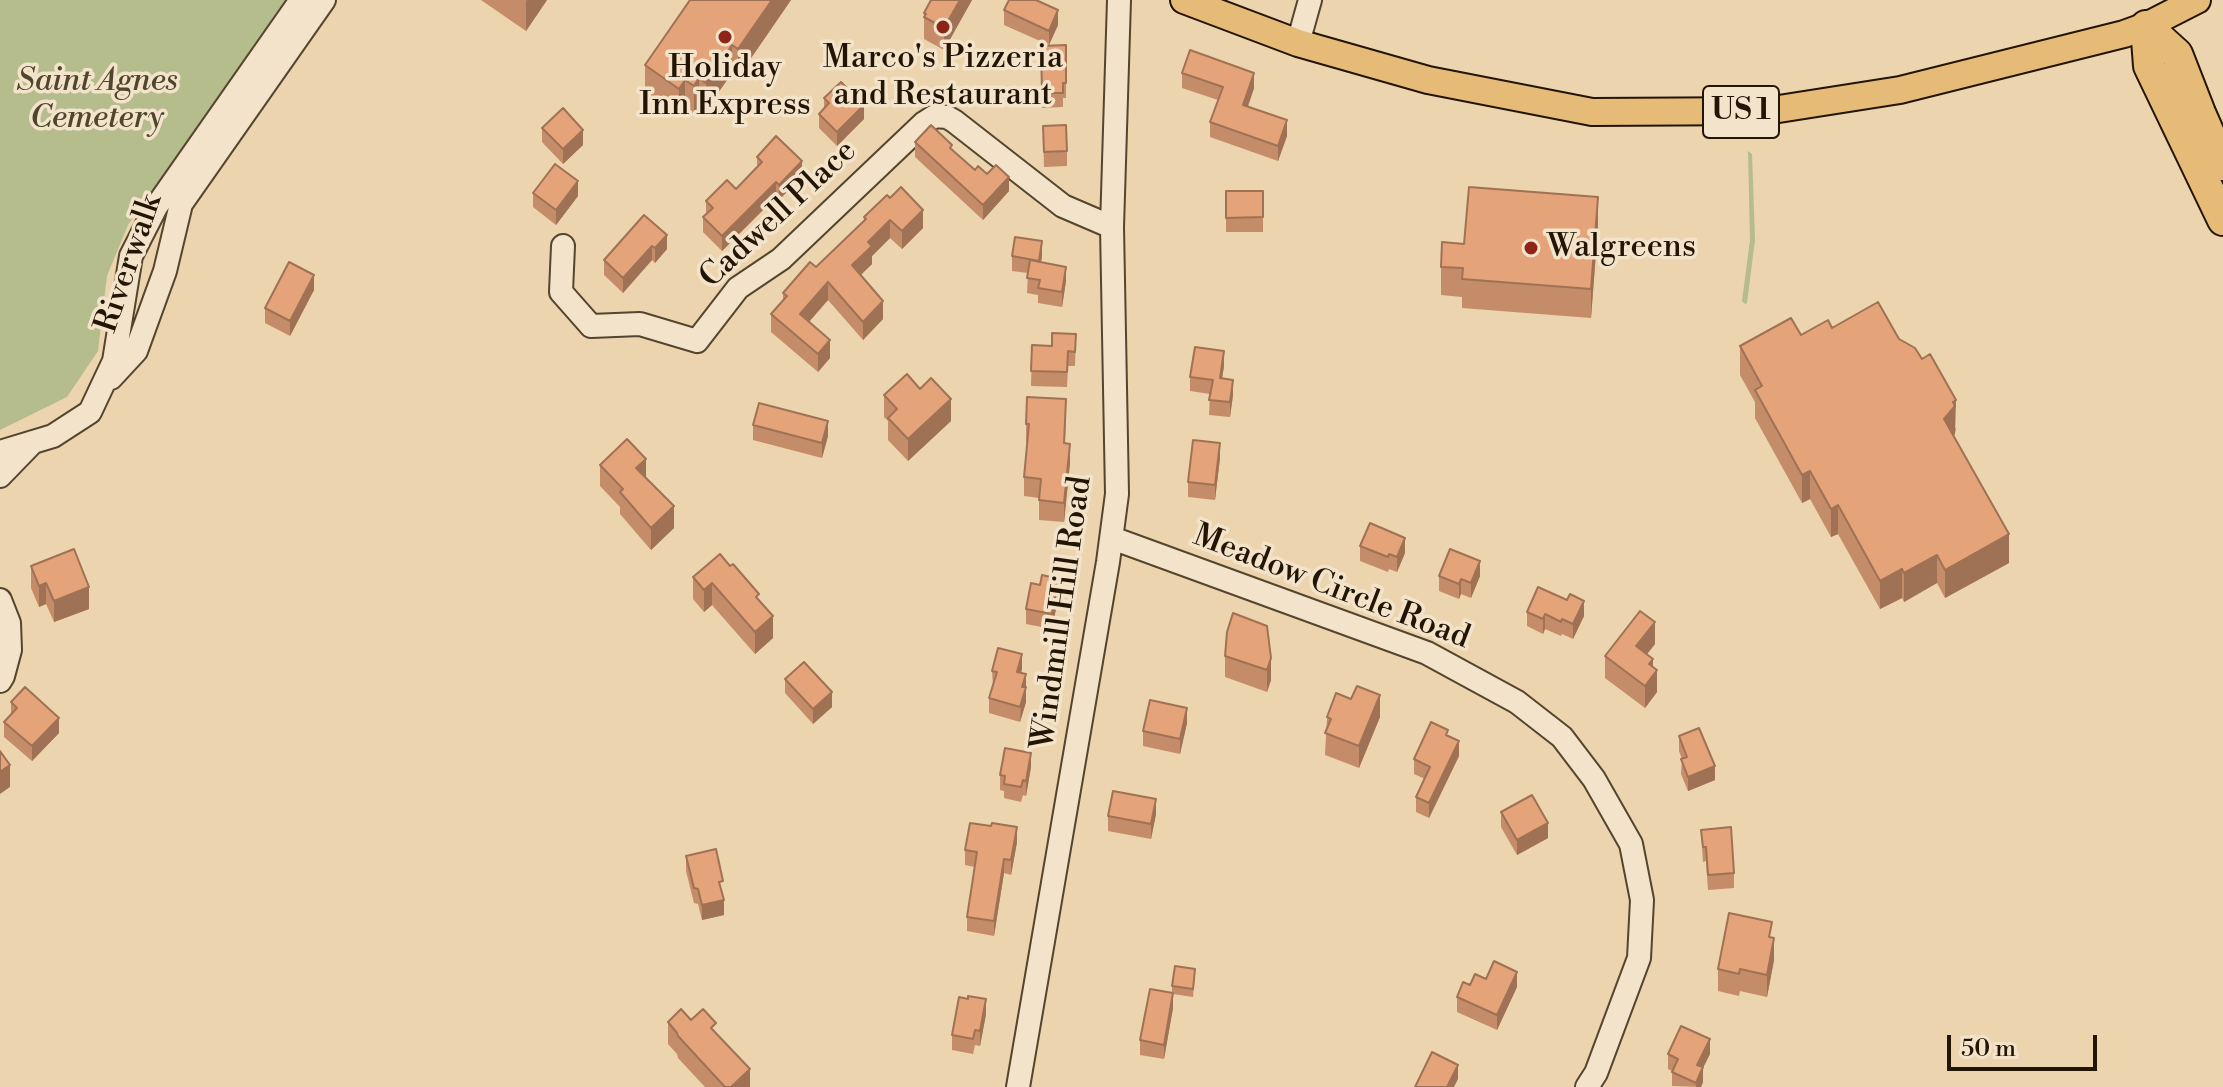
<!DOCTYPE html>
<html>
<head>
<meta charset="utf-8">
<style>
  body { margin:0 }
  #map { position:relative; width:2223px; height:1087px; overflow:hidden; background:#ebd4ae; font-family:"Libre Bodoni",serif }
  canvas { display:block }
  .scale { position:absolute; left:1947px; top:1035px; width:150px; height:36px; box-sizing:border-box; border:4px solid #231504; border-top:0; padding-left:10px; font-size:24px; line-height:28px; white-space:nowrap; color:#231504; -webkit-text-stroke:6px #f2e3ca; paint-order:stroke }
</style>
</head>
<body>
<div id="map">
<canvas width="2223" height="1087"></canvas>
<div class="scale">50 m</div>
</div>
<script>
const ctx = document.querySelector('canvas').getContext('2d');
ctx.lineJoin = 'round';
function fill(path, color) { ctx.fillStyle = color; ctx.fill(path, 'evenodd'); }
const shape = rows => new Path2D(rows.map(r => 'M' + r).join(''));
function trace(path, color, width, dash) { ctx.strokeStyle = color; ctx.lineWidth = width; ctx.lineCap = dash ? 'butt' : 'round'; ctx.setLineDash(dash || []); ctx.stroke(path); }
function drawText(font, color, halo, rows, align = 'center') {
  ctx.font = font + ' "Libre Bodoni",serif'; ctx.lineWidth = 7; ctx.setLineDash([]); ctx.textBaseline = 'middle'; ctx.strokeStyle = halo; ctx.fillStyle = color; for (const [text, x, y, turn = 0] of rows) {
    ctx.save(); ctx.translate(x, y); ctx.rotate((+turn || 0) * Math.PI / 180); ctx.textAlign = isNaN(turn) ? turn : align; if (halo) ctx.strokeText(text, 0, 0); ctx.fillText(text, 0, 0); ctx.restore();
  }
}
const green = shape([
  [0,0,287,0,128,225,107,276,98,351,67,397,0,430],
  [1748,151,1752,154,1755,240,1747,303,1745,304,1742,301,1750,240]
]);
const minor = shape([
  [1298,43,1310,0],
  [563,246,561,292,591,326,640,324,697,341,738,288,781,259,924,123,935,116,947,117,954,121,1063,206,1112,227],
  [111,378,136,351,165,271,181,204,324,0],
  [0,452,53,436,90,412,114,361,131,256,156,207,301,0],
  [0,476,33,442],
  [1112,538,1427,653,1517,702,1562,737,1594,779,1631,844,1642,900,1639,958,1596,1073,1587,1087],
  [0,600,9,623,10,650,3,676,0,681],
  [1018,1087,1108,562,1117,494,1112,227,1119,0]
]);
const major = shape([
  [1184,0,1298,43,1428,80,1592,112,1766,111,1900,90,2124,34,2146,26,2197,0]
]);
const highway = shape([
  [2146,26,2149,66,2223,220],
  [2146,26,2177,54,2200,113,2223,165]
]);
const wall = shape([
  [481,0,547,0,526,31],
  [690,0,791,0,738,77,732,73,706,110,699,106,694,114,685,108,679,116,645,93,645,65],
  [931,0,972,0,944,50,924,39,924,13],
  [1004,10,1058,25,1049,45,1004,25],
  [1066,45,1066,98,1063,98,1063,107,1042,108,1041,46],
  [1182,73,1254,88,1248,107,1287,136,1278,161,1210,137,1210,122,1218,100,1182,88],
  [824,98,864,119,837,146,819,128,819,114,824,108],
  [1043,126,1067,151,1067,166,1044,167],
  [542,128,583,145,563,164,542,142],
  [915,142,952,150,975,170,1009,191,983,220,915,157],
  [757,157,802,176,779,200,776,197,722,251,703,232,703,217,706,214,706,201,736,189,757,167],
  [1226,191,1263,191,1263,232,1226,232],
  [533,193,578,196,556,225,533,207],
  [887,195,923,228,902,249,890,238,872,256,872,264,861,275,883,319,863,340,828,300,809,322,830,358,818,372,771,332,771,314,783,300,783,293,816,267,864,220,864,217],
  [644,215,667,249,655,263,652,260,623,293,604,275,604,260],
  [1598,226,1591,318,1462,308,1462,297,1441,295,1441,267],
  [1012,256,1042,256,1041,262,1066,281,1062,307,1038,303,1038,295,1027,293,1028,273,1012,271],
  [314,290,290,336,265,323,265,308],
  [1832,328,1899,339,1956,429,1954,436,2009,563,1945,598,1937,583,1904,602,1902,598,1880,609,1838,534,1831,537,1810,499,1802,503,1755,418,1755,402,1740,375,1740,346,1801,335],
  [1076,334,1075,366,1068,366,1067,387,1031,386,1032,345,1052,346],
  [1224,366,1222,378,1233,395,1230,417,1209,415,1210,394,1190,391,1190,377],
  [884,395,951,421,908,461,888,440,888,421,884,417],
  [1066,418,1065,443,1070,463,1064,522,1039,520,1039,498,1024,496,1024,477,1027,443,1026,443,1026,424],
  [753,425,828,436,822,458,753,440],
  [1220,458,1215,500,1188,497,1188,482],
  [600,465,646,478,674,528,651,550,620,514,620,507,600,486],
  [1360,546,1405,553,1397,572,1389,569,1388,572,1360,561],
  [31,566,89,609,54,622,46,604,39,607,31,588],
  [1439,576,1480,576,1471,598,1461,594,1459,599,1439,591],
  [693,577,759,600,773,638,755,654,712,605,704,612,693,599],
  [1059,594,1052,629,1026,624,1026,609],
  [1527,612,1584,616,1573,639,1562,634,1561,636,1545,629,1543,634,1527,626],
  [1267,626,1271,680,1267,692,1225,677,1225,656],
  [1655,644,1647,654,1657,692,1645,708,1605,678,1605,656],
  [1022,669,1021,673,1026,674,1026,702,1020,722,989,713,989,698,993,686,992,671],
  [785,679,832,707,813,724,785,693],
  [11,702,59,733,32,761,4,737,4,722,11,714],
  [1327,717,1380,717,1359,768,1325,755],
  [1187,723,1180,754,1143,746,1143,731],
  [1448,736,1459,756,1429,818,1416,812,1416,797,1425,779,1414,774,1414,759],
  [1679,736,1715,780,1688,791,1681,774,1682,759,1679,751],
  [1031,767,1026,796,1023,795,1021,802,1004,798,1004,791,1000,790,1000,775],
  [1501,812,1548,838,1517,855,1501,827],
  [1156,814,1151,839,1108,831,1108,816],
  [1701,830,1734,873,1734,888,1708,890,1706,861,1703,862],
  [1017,842,1011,875,1004,873,994,936,967,931,967,917,975,867,965,865,965,850],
  [686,856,724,915,702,920,698,904,694,903,686,871],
  [1772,938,1774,960,1767,997,1740,991,1739,996,1718,991,1718,969],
  [1195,976,1193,997,1173,994,1173,1008,1164,1059,1140,1055,1140,1040,1172,993,1172,986],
  [1486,979,1517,987,1497,1030,1457,1012,1457,997,1470,985],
  [968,999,986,1014,980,1046,975,1045,973,1054,952,1050,952,1035],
  [691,1020,716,1033,750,1087,705,1087,678,1058,677,1054,668,1044,668,1022],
  [1668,1054,1710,1054,1703,1067,1703,1082,1701,1087,1672,1086,1672,1071,1668,1069]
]);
const shadedWall = shape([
  [527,0,547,0,526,31,526,2],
  [772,0,791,0,738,77,738,49],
  [960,0,972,0,944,50,944,28],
  [1058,10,1058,25,1049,45,1049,31],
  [732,45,732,73,706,110,706,83],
  [1254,73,1254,88,1243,120,1243,105],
  [699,78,699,106,694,114,694,86],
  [685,80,685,108,679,116,679,89],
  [864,105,864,119,837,146,837,132],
  [1287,120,1287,136,1278,161,1278,146],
  [583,130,583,145,563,164,563,149],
  [802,161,802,176,779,200,779,185],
  [1009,177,1009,191,983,220,983,205],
  [578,181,578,196,556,225,556,210],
  [776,182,776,197,722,251,722,236],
  [1598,197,1598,226,1591,318,1591,289],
  [923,210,923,228,902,249,902,231],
  [890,220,890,238,872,256,872,264,852,283,852,265,868,242],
  [667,235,667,249,655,263,655,248],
  [1042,241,1042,256,1039,275,1039,261],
  [652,246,652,260,623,293,623,278],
  [1066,267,1066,281,1062,307,1062,292],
  [314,275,314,290,290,336,290,321],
  [828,282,828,300,800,332,800,314],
  [883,301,883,319,863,340,863,322],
  [830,340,830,358,818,372,818,354],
  [1224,351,1224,366,1220,393,1220,378],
  [1233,380,1233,395,1230,417,1230,402],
  [951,399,951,421,908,461,908,439],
  [1956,400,1955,434,1944,448,1944,419,1953,402],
  [828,421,828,436,822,458,822,443],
  [1220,443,1220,458,1215,500,1215,485],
  [1070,444,1070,463,1064,522,1064,503],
  [646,459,646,481,636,468],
  [1810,471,1810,499,1802,503,1802,475],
  [1838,505,1838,534,1831,537,1831,509],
  [674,506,674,528,651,550,651,528],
  [2009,534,2009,563,1945,598,1945,570],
  [1405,538,1405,553,1397,572,1397,557],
  [1937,555,1937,583,1904,602,1904,573],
  [1480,561,1480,576,1471,598,1471,583],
  [1902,569,1902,598,1880,609,1880,581],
  [1059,579,1059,594,1052,629,1052,614],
  [1461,579,1461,594,1459,599,1459,584],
  [46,583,46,604,39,607,39,586],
  [712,583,712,605,704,612,704,590],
  [89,587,89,609,54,622,54,601],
  [1584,601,1584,616,1573,639,1573,624],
  [1545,614,1545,629,1543,634,1543,619],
  [773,616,773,638,755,654,755,632],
  [1655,622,1655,644,1636,668,1636,646],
  [1022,654,1022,669,1017,687,1017,672],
  [1271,658,1271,680,1267,692,1267,670],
  [1653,659,1653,676,1657,670,1657,692,1645,708,1645,686,1649,664],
  [1026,674,1026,702,1020,722,1022,687],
  [832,692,832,707,813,724,813,709],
  [1380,695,1380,717,1359,768,1359,746],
  [1187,708,1187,723,1180,754,1180,739],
  [59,718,59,733,32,761,32,746],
  [1459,741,1459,756,1429,818,1429,803],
  [1031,753,1031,767,1026,796,1026,781],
  [10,765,10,787,0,794,0,772],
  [1715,766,1715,780,1688,791,1688,777],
  [1156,799,1156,814,1151,839,1151,824],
  [1548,823,1548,838,1517,855,1517,840],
  [1017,827,1017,842,1011,875,1011,860],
  [1004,859,1004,873,994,936,994,921],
  [724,900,724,915,702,920,702,905],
  [1774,938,1774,960,1767,997,1767,975],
  [1517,972,1517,987,1497,1030,1497,1015],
  [1173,993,1173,1008,1164,1059,1164,1045],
  [986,999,986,1014,980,1046,980,1031],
  [1710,1039,1710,1054,1698,1078,1703,1067,1703,1082,1701,1087,1696,1087,1697,1065],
  [1458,1065,1458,1079,1454,1087,1447,1087],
  [750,1069,750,1087,731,1087]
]);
const building = shape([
  [690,0,772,0,738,49,732,45,706,83,699,78,694,86,685,80,679,89,645,65,690,0],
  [931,0,960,0,944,28,924,17,926,14,924,13,931,0],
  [1009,0,1036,0,1058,10,1049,31,1004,10,1009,0],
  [1066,45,1066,83,1063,83,1063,93,1042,93,1041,46,1066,45],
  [1190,50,1254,73,1243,105,1287,120,1278,146,1210,122,1223,87,1182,73,1190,50],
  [841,82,864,105,837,132,819,114,829,103,824,98,841,82],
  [563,108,583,130,563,149,542,128,563,108],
  [931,125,952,145,950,148,975,170,978,166,987,174,996,165,1009,177,983,205,915,142,931,125],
  [1066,125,1067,151,1044,152,1043,126,1066,125],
  [776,136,802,161,779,185,776,182,722,236,703,217,713,208,706,201,727,180,736,189,762,162,757,157,776,136],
  [555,164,578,181,556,210,533,193,555,164],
  [901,187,923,210,902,231,890,220,868,242,872,246,852,265,883,301,863,322,828,282,800,314,830,340,818,354,771,314,787,296,783,293,810,262,816,267,866,219,864,217,887,195,890,198,901,187],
  [1469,187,1598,197,1591,289,1462,279,1463,268,1441,267,1442,242,1464,244,1469,187],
  [1226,191,1263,191,1263,217,1226,218,1226,191],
  [644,215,667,235,655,248,652,246,623,278,604,260,644,215],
  [1015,237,1042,241,1039,261,1012,256,1015,237],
  [1030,260,1066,267,1062,292,1038,288,1040,280,1027,278,1030,260],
  [289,262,314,275,290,321,265,308,289,262],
  [1878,302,1899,339,1915,348,1922,359,1930,354,1956,400,1953,402,1955,406,1944,419,2009,534,1945,570,1937,555,1904,573,1902,569,1880,581,1838,505,1831,509,1810,471,1802,475,1755,390,1762,386,1740,346,1791,318,1801,335,1828,320,1832,328,1878,302],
  [1052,333,1076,334,1075,352,1068,351,1067,372,1031,371,1032,345,1052,346,1052,333],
  [1195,347,1224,351,1220,378,1233,380,1230,402,1209,400,1213,380,1190,377,1195,347],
  [907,374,920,389,931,378,951,399,908,439,888,418,897,409,884,395,907,374],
  [1027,397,1066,399,1064,443,1070,444,1064,503,1039,500,1041,479,1024,477,1029,424,1026,424,1027,397],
  [759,403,828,421,822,443,753,425,759,403],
  [627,439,646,459,636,468,674,506,651,528,620,492,623,489,600,465,627,439],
  [1193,440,1220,443,1215,485,1188,482,1193,440],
  [1370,523,1405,538,1397,557,1389,554,1388,557,1360,546,1370,523],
  [74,549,89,587,54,601,46,583,39,586,31,566,74,549],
  [1450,549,1480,561,1471,583,1461,579,1459,584,1439,576,1450,549],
  [720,554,730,566,733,564,759,594,756,597,773,616,755,632,712,583,704,590,693,577,720,554],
  [1042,575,1059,579,1052,614,1026,609,1031,583,1040,585,1042,575],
  [1538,587,1567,600,1570,594,1584,601,1573,624,1562,619,1561,622,1545,614,1543,619,1527,612,1538,587],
  [1640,611,1655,622,1636,646,1653,659,1649,664,1657,670,1645,686,1605,656,1640,611],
  [1233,613,1267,626,1271,658,1267,670,1225,656,1227,632,1233,613],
  [998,648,1022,654,1017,672,1026,674,1022,687,1026,687,1020,707,989,698,997,672,992,671,998,648],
  [804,662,832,692,813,709,785,679,804,662],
  [1357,686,1380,695,1359,746,1325,733,1331,719,1327,717,1336,693,1351,699,1357,686],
  [25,687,59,718,32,746,4,722,17,708,11,702,25,687],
  [1150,700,1187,708,1180,739,1143,731,1150,700],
  [1431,722,1448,730,1446,735,1459,741,1429,803,1416,797,1430,767,1414,759,1431,722],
  [1699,728,1715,766,1688,777,1681,759,1687,757,1679,736,1699,728],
  [1005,748,1031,753,1026,781,1023,780,1021,787,1004,784,1005,776,1000,775,1005,748],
  [0,751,10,765,0,772,0,751],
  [1113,791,1156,799,1151,824,1108,816,1113,791],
  [1532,795,1548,823,1517,840,1501,812,1532,795],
  [970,823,991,826,992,823,1017,827,1011,860,1004,859,994,921,967,917,977,852,965,850,970,823],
  [1731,827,1734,873,1708,875,1706,847,1703,847,1701,830,1731,827],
  [716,849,723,881,719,882,724,900,702,905,698,889,694,888,686,856,716,849],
  [1729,913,1772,922,1769,937,1774,938,1767,975,1740,969,1739,974,1718,969,1729,913],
  [1494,961,1517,972,1497,1015,1457,997,1463,982,1470,985,1475,974,1486,979,1494,961],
  [1175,966,1195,969,1193,989,1172,986,1175,966],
  [1150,989,1173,993,1164,1045,1140,1040,1150,989],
  [968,996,986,999,980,1031,975,1030,973,1039,952,1035,959,997,968,999,968,996],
  [681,1009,691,1020,703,1009,716,1023,711,1028,750,1069,731,1087,725,1087,678,1036,677,1033,668,1022,681,1009],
  [1681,1026,1710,1039,1697,1065,1703,1067,1696,1083,1672,1072,1678,1059,1668,1054,1681,1026],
  [1432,1052,1458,1065,1447,1087,1415,1087,1432,1052]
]);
const markers = [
  [943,27,8,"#8f2418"],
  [725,37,8,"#8f2418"],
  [1531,248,8,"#8f2418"]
];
const shields = [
  [1741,112,76]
];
const shieldNames = [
  ["US 1",1741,112]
];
const poiNames = [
  ["Marco's Pizzeria",943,59],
  ["and Restaurant",943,96],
  ["Holiday",725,69],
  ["Inn Express",725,106],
  ["Walgreens",1547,248,"left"]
];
const parkNames = [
  ["Saint Agnes",97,82],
  ["Cemetery",97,119]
];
const streetNames = [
  ["Cadwell Place",779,215,-43],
  ["Riverwalk",130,264,-71],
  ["Meadow Circle Road",1331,588,21],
  ["Windmill Hill Road",1063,613,-82]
];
fill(green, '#b5bd8c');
trace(minor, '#55452e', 26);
trace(major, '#231504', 30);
trace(highway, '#231504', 34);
trace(minor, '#f2e3ca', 22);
trace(major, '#e6ba77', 26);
trace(highway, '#e6ba77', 30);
fill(wall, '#c48c68');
fill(shadedWall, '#a07255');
fill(building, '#e4a379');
trace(building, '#a07255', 2);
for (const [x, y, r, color] of markers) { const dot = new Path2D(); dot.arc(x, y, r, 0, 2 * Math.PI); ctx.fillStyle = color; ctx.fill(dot); trace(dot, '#f2e3ca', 3); }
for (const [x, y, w] of shields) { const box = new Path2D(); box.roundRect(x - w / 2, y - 26, w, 52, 6); ctx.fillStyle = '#f2e3ca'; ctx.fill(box); trace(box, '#231504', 2); }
drawText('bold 30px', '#231504', null, shieldNames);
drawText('32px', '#231504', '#f2e3ca', poiNames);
drawText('italic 32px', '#4f472d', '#f2e3ca', parkNames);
drawText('32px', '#231504', '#f2e3ca', streetNames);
</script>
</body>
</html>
